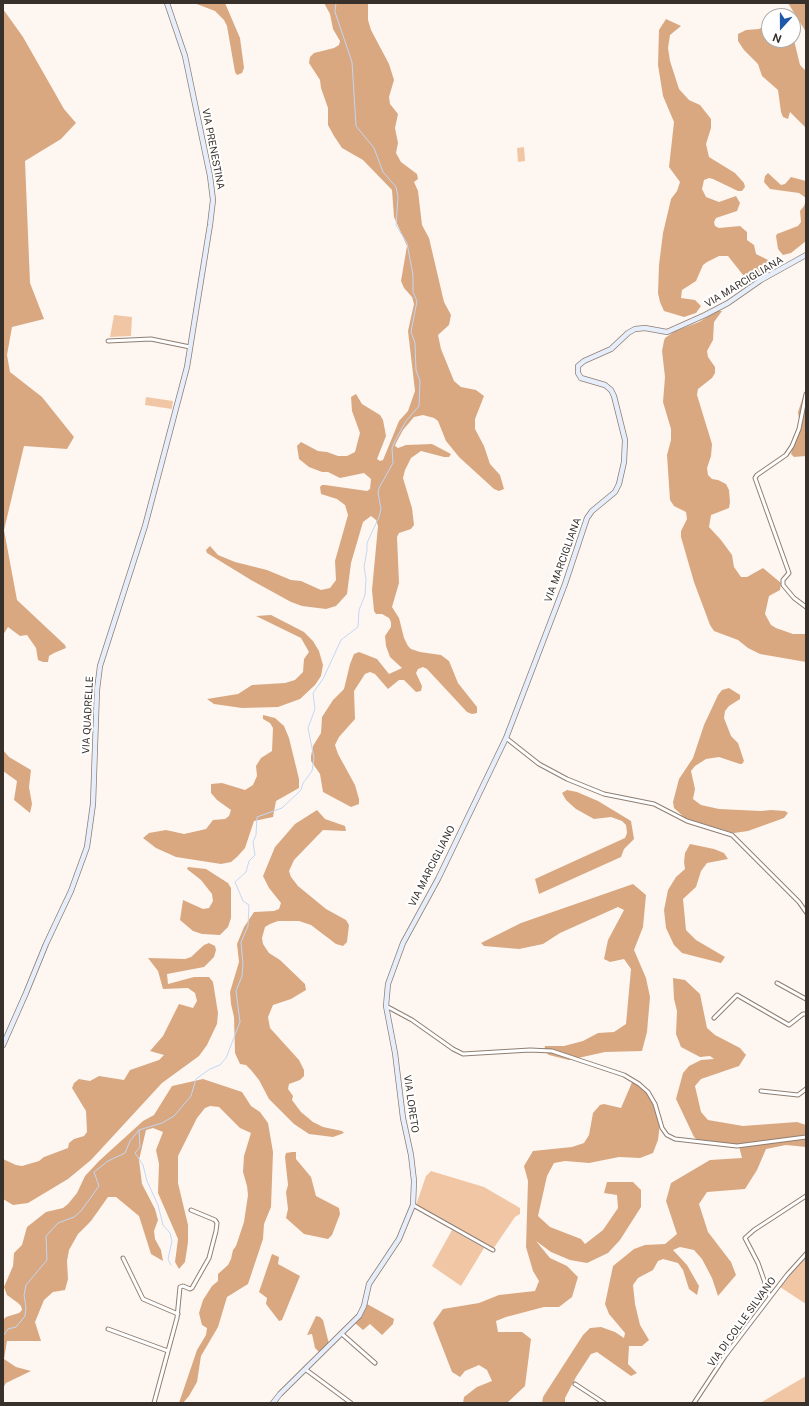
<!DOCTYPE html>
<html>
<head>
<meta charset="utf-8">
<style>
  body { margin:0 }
  #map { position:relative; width:809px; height:1406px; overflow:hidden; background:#fef7f1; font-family:"Public Sans",sans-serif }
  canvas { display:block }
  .frame { position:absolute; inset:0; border:4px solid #37302b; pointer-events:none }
  .north { position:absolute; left:761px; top:8px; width:40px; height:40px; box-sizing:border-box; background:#fff; border:1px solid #afacaa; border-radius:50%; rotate:201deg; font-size:11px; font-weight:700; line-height:16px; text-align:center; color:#37302b }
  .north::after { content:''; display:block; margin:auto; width:14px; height:18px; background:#1f58aa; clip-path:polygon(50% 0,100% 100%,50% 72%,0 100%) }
</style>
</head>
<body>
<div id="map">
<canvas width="809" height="1406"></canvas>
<div class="frame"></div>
<div class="north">N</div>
</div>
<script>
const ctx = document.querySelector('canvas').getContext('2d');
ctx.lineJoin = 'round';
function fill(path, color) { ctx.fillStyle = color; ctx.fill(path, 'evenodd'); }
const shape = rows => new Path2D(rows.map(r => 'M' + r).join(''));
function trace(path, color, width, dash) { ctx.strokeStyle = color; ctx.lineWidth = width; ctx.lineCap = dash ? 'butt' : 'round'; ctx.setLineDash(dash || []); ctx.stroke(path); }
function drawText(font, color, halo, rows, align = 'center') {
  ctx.font = font + ' "Public Sans",sans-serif'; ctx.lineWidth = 4; ctx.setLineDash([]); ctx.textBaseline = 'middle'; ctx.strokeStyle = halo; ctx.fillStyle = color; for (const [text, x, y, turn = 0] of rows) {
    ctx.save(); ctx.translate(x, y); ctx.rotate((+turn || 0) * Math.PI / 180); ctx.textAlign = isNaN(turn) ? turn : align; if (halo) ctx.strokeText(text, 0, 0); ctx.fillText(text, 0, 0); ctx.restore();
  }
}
const green = shape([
  [524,147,525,161,518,162,517,148],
  [114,315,132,317,131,336,110,337],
  [146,397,173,401,172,409,145,405],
  [431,1171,484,1187,520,1208,520,1214,515,1217,493,1249,416,1205,426,1176],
  [452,1230,484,1248,461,1286,432,1266],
  [806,1256,806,1304,780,1287],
  [806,1376,806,1403,760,1403]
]);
const forest = shape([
  [194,3,225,3,240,38,244,68,242,73,237,75,235,72,227,26,224,20,215,11],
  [324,3,368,3,368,20,371,30,389,64,394,80,389,97,390,104,398,114,395,128,398,143,396,153,401,162,417,174,418,179,414,182,418,191,422,225,429,238,444,302,451,315,449,325,438,335,441,349,454,381,461,387,476,390,484,396,475,419,475,429,484,446,490,464,500,475,504,489,499,491,494,489,459,457,446,441,438,421,434,418,423,415,414,417,403,430,396,443,395,446,398,448,406,445,432,444,451,454,449,457,444,457,421,451,411,458,405,470,403,478,412,508,414,525,411,529,399,533,397,537,399,583,392,607,399,618,404,638,408,646,411,649,420,652,441,655,449,661,458,683,477,707,477,713,472,714,467,712,427,669,423,667,418,669,416,673,422,686,421,691,416,692,404,680,399,680,388,689,375,674,370,672,365,674,354,691,355,719,339,737,335,745,338,754,355,785,359,799,359,804,351,807,323,792,320,774,311,761,311,756,313,746,321,733,322,717,333,700,344,689,350,664,354,654,359,652,377,659,389,674,402,668,390,657,386,646,385,636,391,627,391,622,389,618,382,614,376,614,374,611,372,590,378,526,376,520,371,516,363,522,351,563,347,594,336,606,326,609,302,606,291,602,251,580,207,553,206,550,210,546,218,555,235,562,267,570,291,580,301,581,321,590,330,588,336,580,335,561,348,515,345,505,337,499,321,494,320,487,322,485,325,485,367,491,370,489,371,479,364,473,340,478,328,472,322,472,309,467,299,459,297,446,301,442,318,451,327,452,338,456,347,456,355,452,360,433,352,411,351,397,356,394,362,404,380,415,383,420,386,436,377,459,380,461,383,460,399,421,408,411,415,391,408,331,414,304,412,297,404,288,401,281,407,246,394,217,392,190,363,160,342,148,334,136,328,125,328,108,321,88,320,80,309,63,310,57,314,53,334,48,339,45,340,41,333,29,330,14],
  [788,3,806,3,806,32],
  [3,9,23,37,64,109,76,123,61,139,25,161,30,283,44,319,12,327,7,355,10,372,42,397,74,437,67,449,24,446,4,530,17,600,65,645,66,648,54,653,49,656,48,662,43,662,38,660,36,648,27,635,20,636,8,627,3,635],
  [666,19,681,26,670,35,668,48,670,61,679,89,689,100,700,105,711,119,711,128,706,144,709,157,735,173,744,183,745,187,742,191,738,191,713,179,709,178,704,180,702,189,706,197,719,202,736,196,740,203,737,211,716,218,714,222,715,226,719,228,740,226,747,232,747,240,754,245,756,254,776,264,759,277,751,280,743,275,728,256,719,256,707,262,703,265,696,281,682,290,681,298,695,300,701,306,696,313,684,317,664,311,660,302,658,293,659,265,663,233,671,199,677,191,680,182,669,167,674,122,663,96,658,65,659,30],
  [769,23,769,40,793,40,793,36,800,65,806,71,806,128,790,112,788,119,783,117,781,112,778,90,762,76,758,64,744,50,738,41,738,34,746,30,759,29],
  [768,173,781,185,785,184,791,177,806,181,806,198,799,193,770,189,764,182,765,176],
  [806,200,806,241,791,253,783,255,778,249,776,236,777,234,798,226,801,222,800,211,804,206],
  [717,311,722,311,714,322,713,340,707,351,708,357,715,367,715,373,712,378,698,389,697,395,712,444,711,456,707,468,708,475,712,479,718,480,726,484,729,490,730,502,729,508,711,515,709,527,721,540,732,555,734,567,741,577,747,577,763,568,781,583,780,590,769,596,765,614,771,625,776,628,793,634,806,634,806,662,760,654,748,648,738,640,714,631,710,625,694,582,681,537,681,531,687,519,686,512,674,506,670,500,667,455,671,440,671,429,663,402,665,377,662,351,664,341,665,338,675,331,699,322],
  [806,388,806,456,794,457,791,454,792,449,800,425,798,412],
  [271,615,304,632,313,641,319,651,323,665,321,676,315,685,300,699,278,707,242,708,214,704,207,699,238,694,252,685,285,683,295,680,303,672,304,659,309,652,301,638,256,616],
  [729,688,740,695,740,699,729,706,725,711,724,718,731,736,738,743,744,761,742,764,740,764,719,757,706,759,695,766,691,771,695,789,693,799,701,805,719,809,761,811,771,810,785,811,788,813,784,818,748,831,734,833,685,818,674,808,673,802,679,779,693,758,704,725,718,695,722,690],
  [263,715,275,718,284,726,289,738,299,779,299,788,276,801,273,817,254,821,245,848,237,857,231,862,221,864,176,857,156,848,143,838,149,833,166,830,184,834,193,832,206,829,213,820,225,819,229,816,231,810,217,800,211,793,211,784,222,783,245,790,253,785,257,776,256,766,261,758,272,751,273,728,270,723,263,719],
  [3,750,9,757,31,770,29,787,32,804,30,813,14,800,17,781,3,771],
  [567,790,577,792,598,801,631,821,634,839,624,849,621,857,539,894,535,879,625,838,627,833,626,825,622,821,611,817,594,819,576,809,566,800,562,793],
  [317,810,325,819,345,826,346,831,323,830,294,860,289,871,291,877,298,886,326,909,346,920,349,925,347,942,343,946,336,944,311,925,299,921,278,921,270,924,265,927,262,938,263,944,269,953,280,960,305,984,306,990,291,999,273,1005,268,1017,270,1028,299,1060,304,1070,304,1076,300,1080,289,1084,288,1089,293,1096,292,1100,301,1112,313,1122,323,1127,342,1131,344,1133,333,1137,309,1134,294,1124,269,1099,259,1080,251,1070,246,1065,240,1064,235,1053,234,1017,231,1004,230,992,239,962,237,944,244,927,254,912,274,911,279,909,281,903,269,888,263,876,275,847,295,824],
  [690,844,714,849,724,853,728,859,707,863,701,871,696,887,683,899,686,930,696,940,725,957,721,963,682,953,674,945,666,928,664,910,668,890,676,877,685,869,684,862,685,853],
  [188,867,206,869,228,883,231,888,231,918,228,927,220,935,202,934,193,931,180,920,183,900,203,909,209,908,213,901,212,894,201,880,187,869],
  [633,884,646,895,643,927,634,950,646,978,650,997,647,1032,642,1051,605,1052,569,1060,549,1055,544,1051,545,1046,564,1046,583,1041,598,1033,614,1032,626,1024,631,969,624,959,610,962,604,959,608,940,624,910,618,907,560,933,543,944,519,949,484,946,481,943,521,923],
  [209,943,215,946,216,950,214,957,204,967,167,974,168,984,194,977,209,977,213,982,218,1013,217,1024,207,1045,199,1056,162,1083,91,1160,68,1179,28,1203,13,1205,3,1199,3,1159,16,1165,22,1166,39,1161,44,1157,68,1148,69,1143,74,1139,84,1136,87,1132,86,1111,72,1088,74,1083,79,1079,90,1081,99,1076,124,1080,130,1070,159,1060,164,1055,150,1051,163,1036,179,1004,193,1008,197,1001,195,993,188,988,163,989,158,971,148,958,185,959,191,957,204,945],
  [673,978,685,980,700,994,707,1028,715,1035,740,1048,746,1055,739,1066,701,1079,695,1086,701,1112,708,1120,743,1126,797,1122,806,1125,806,1147,786,1145,766,1149,757,1170,745,1189,707,1192,699,1204,708,1232,731,1262,736,1275,718,1296,712,1278,702,1259,694,1250,680,1247,673,1250,687,1265,699,1286,697,1295,689,1289,683,1270,678,1263,663,1259,658,1261,653,1270,638,1278,633,1285,635,1304,640,1325,649,1340,642,1346,629,1346,628,1364,637,1373,631,1376,597,1352,591,1354,576,1377,565,1398,565,1403,542,1403,543,1397,583,1335,590,1328,601,1327,615,1332,624,1338,625,1333,609,1314,605,1304,613,1266,634,1249,645,1245,665,1244,677,1234,666,1201,671,1183,710,1160,742,1158,739,1146,702,1144,694,1137,676,1099,683,1073,689,1066,701,1060,714,1059,710,1056,700,1057,681,1047,676,1034,677,1011,674,999],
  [203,1079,242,1092,251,1106,260,1112,268,1123,273,1152,271,1207,264,1224,263,1239,248,1284,227,1297,218,1327,201,1356,197,1382,189,1396,183,1403,179,1403,197,1350,206,1335,207,1328,202,1325,199,1313,203,1300,212,1286,218,1281,218,1274,228,1265,231,1259,233,1250,236,1246,244,1222,248,1195,247,1186,243,1172,244,1156,251,1133,240,1128,219,1107,210,1106,205,1108,197,1118,178,1156,178,1183,188,1225,188,1242,185,1262,179,1269,175,1262,178,1239,158,1193,159,1164,156,1150,163,1132,153,1128,146,1130,139,1160,142,1184,155,1209,158,1220,154,1231,155,1239,161,1250,163,1261,151,1254,139,1216,116,1197,108,1197,91,1221,78,1234,69,1250,67,1261,68,1279,65,1290,53,1292,44,1300,35,1322,41,1341,7,1341,4,1359,16,1367,31,1371,6,1383,3,1388,3,1320,6,1317,19,1313,22,1310,21,1306,18,1303,7,1295,4,1287,13,1266,14,1253,22,1245,27,1227,46,1212,63,1208,68,1204,77,1193,85,1176,99,1161,143,1121,154,1115,172,1086],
  [633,1080,651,1096,660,1123,658,1140,653,1153,640,1158,619,1157,589,1163,565,1161,554,1163,547,1176,538,1216,550,1227,581,1239,585,1244,603,1230,618,1208,617,1195,604,1193,607,1182,633,1182,641,1190,641,1207,620,1240,608,1253,587,1263,570,1260,551,1252,536,1241,550,1258,567,1266,578,1277,572,1297,559,1307,544,1307,506,1317,496,1321,498,1332,522,1332,531,1339,525,1386,507,1403,463,1403,464,1397,477,1387,492,1381,487,1370,479,1365,465,1371,460,1377,452,1372,433,1323,443,1309,479,1303,499,1295,535,1291,539,1281,533,1271,526,1247,528,1181,524,1166,533,1151,572,1147,584,1143,589,1135,593,1113,600,1105,604,1104,621,1108],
  [292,1152,296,1152,296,1159,311,1177,316,1196,339,1208,340,1214,332,1235,328,1239,304,1234,286,1218,288,1209,286,1192,288,1185,285,1157,286,1153],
  [272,1254,279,1257,278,1264,300,1276,282,1320,279,1321,266,1304,267,1298,259,1292],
  [367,1304,394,1319,393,1324,382,1335,370,1324,363,1330,355,1323,362,1316],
  [316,1316,320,1317,323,1320,329,1344,319,1352,315,1348,312,1334,307,1335]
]);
const stream = shape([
  [139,1130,140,1147,135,1153,143,1165,147,1181,158,1205,163,1225,170,1233,172,1241,168,1259,171,1265],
  [3,1336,8,1329,16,1327,25,1316,26,1307,24,1295,26,1285,47,1260,46,1236,58,1223,74,1217,81,1211,99,1186,94,1172,108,1161,125,1153,130,1141,139,1130,162,1123,174,1116,191,1096,196,1079,210,1069,220,1065,226,1058,240,1022,236,991,242,976,243,965,241,942,248,926,249,905,243,901,235,882,246,872,249,861,255,855,253,842,256,835,257,817,282,808,301,790,303,783,312,771,314,758,308,728,315,709,313,693,323,679,341,640,358,627,359,610,365,595,366,579,364,567,367,550,367,543,379,517,381,509,378,493,379,488,393,463,392,448,396,439,406,421,419,406,420,381,416,370,415,343,411,332,417,301,413,292,413,275,407,243,396,225,398,197,396,187,383,172,374,148,356,126,352,62,335,12,336,3]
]);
const street = shape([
  [108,341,151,339,190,347],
  [806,394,799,429,792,446,786,455,757,475,755,478,789,573,783,580,783,585,794,598,806,607],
  [506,738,539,764,567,779,604,794,654,804,687,821,732,835,799,902,806,912],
  [777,983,806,999],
  [386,1006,412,1020,453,1049,463,1054,530,1050,552,1051,624,1075,639,1084,648,1092,655,1104,662,1128,667,1135,675,1139,737,1146,806,1137],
  [714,1018,737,995,789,1025,803,1014,806,1014],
  [761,1091,798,1095,806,1089],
  [413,1205,493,1250],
  [123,1258,143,1299,178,1314],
  [770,1297,758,1263,745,1238,754,1230,806,1196],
  [108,1329,168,1351],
  [342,1334,375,1363],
  [305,1369,351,1403],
  [575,1384,604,1403],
  [154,1403,177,1318,180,1287,183,1286,190,1289,192,1288,209,1258,216,1231,217,1223,215,1220,191,1210],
  [694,1403,725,1356,787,1275,806,1254]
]);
const secondary = shape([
  [3,1045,26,993,46,944,71,891,87,847,93,804,97,690,100,666,145,526,187,367,210,225,213,200,210,176,185,56,167,3],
  [273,1403,280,1394,359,1316,364,1306,369,1284,399,1239,413,1205,414,1181,411,1155,403,1118,395,1053,386,1006,388,984,403,943,438,879,506,738,565,584,587,518,592,511,615,492,619,484,624,462,625,440,614,396,611,390,605,385,581,378,578,373,578,366,584,361,611,349,628,333,635,329,645,328,667,332,705,315,728,303,761,280,806,255]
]);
const streetNames = [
  ["VIA PRENESTINA",213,149,79],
  ["VIA MARCIGLIANA",744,282,-31],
  ["VIA MARCIGLIANA",563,560,-70],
  ["VIA QUADRELLE",88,715,-87],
  ["VIA MARCIGLIANO",432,866,-63],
  ["VIA LORETO",411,1104,82],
  ["VIA DI COLLE SILVANO",742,1322,-54]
];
fill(green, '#f1c6a5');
fill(forest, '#d9a881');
trace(stream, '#c2d7f5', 1);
trace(street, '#8f7e72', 5);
trace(secondary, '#8f7e72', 6);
trace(street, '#fff', 3);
trace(secondary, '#e6eefc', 4.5);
drawText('10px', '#37302b', '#fff', streetNames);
</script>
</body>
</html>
